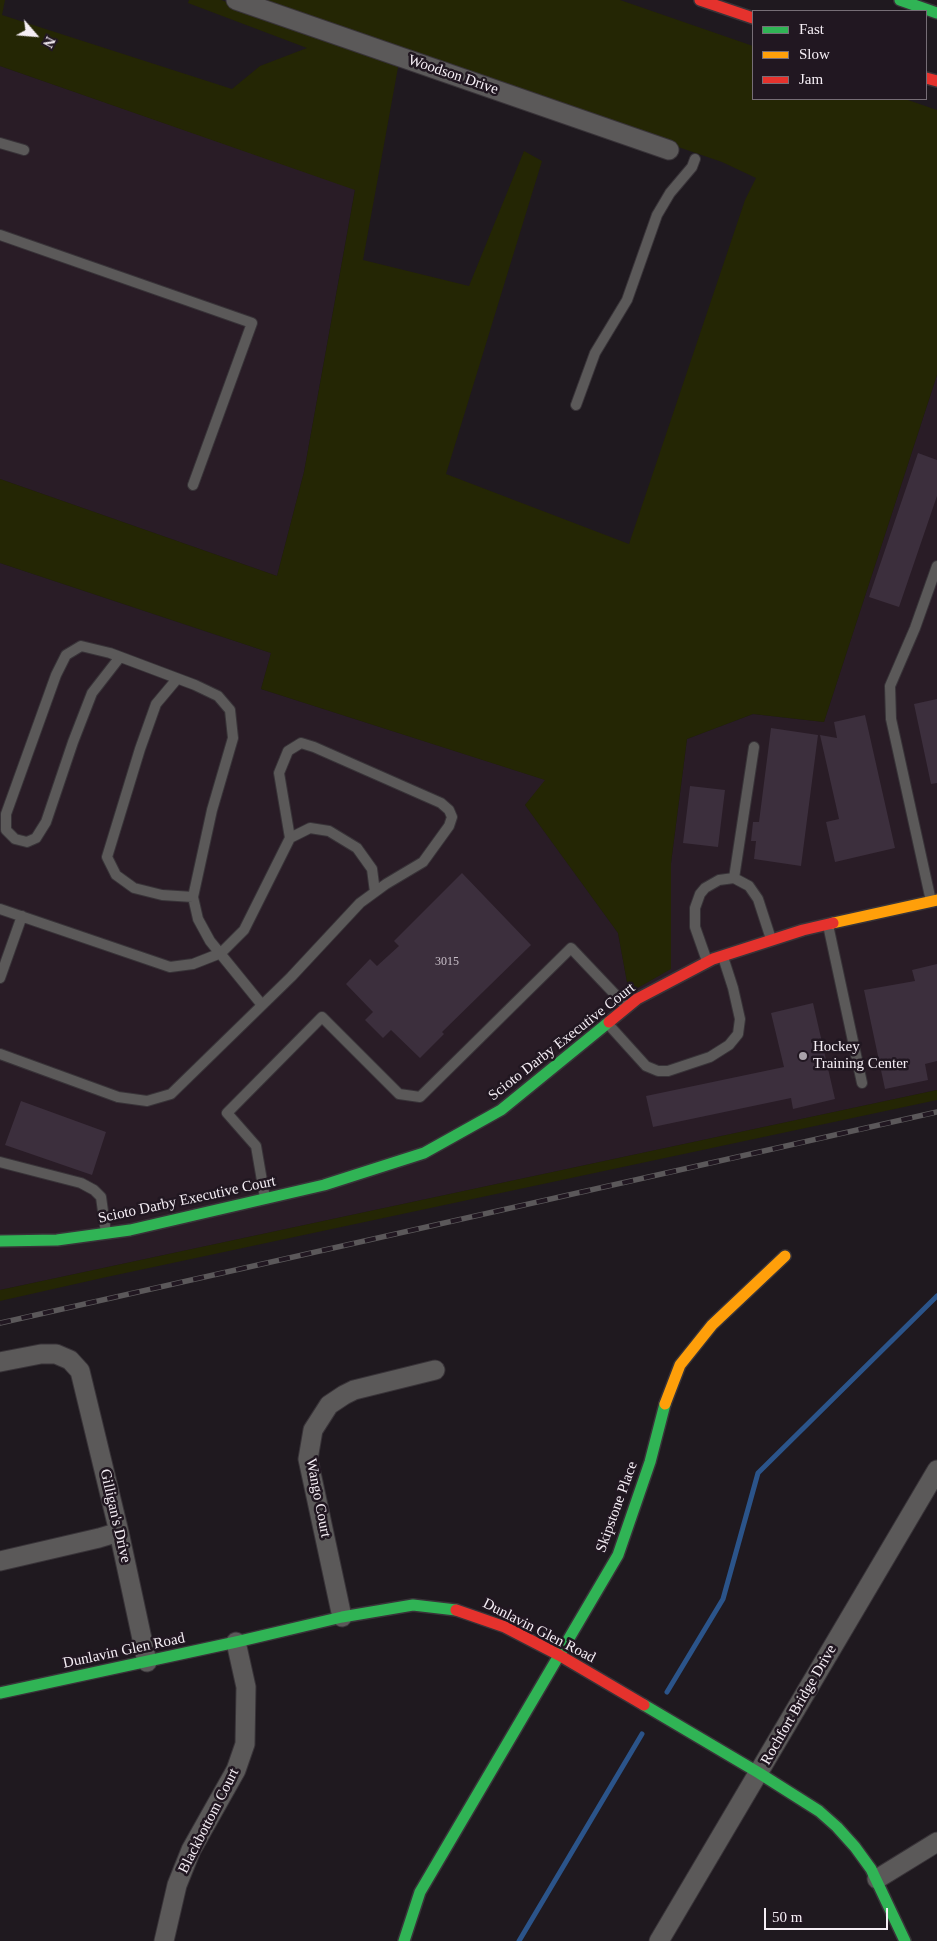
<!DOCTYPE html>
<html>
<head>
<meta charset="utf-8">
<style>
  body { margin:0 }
  #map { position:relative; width:937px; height:1941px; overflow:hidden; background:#1f191f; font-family:"Times New Roman",serif }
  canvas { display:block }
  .legend { position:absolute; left:752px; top:10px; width:175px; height:90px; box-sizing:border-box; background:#211721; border:1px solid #766d76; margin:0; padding:6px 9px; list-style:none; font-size:15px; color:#f5eef5 }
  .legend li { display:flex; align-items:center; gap:10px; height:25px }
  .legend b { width:25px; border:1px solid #766d76 }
  .north { position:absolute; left:10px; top:10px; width:50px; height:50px; -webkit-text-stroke:4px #211721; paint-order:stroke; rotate:117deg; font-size:14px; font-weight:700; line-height:20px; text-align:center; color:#f5eef5 }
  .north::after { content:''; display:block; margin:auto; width:18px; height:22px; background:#f5eef5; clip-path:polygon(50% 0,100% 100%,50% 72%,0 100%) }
  .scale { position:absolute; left:764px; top:1908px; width:124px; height:22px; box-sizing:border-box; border:2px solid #f5eef5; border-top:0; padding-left:6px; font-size:15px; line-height:18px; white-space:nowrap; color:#f5eef5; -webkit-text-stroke:4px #211721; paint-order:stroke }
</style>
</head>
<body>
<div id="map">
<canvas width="937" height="1941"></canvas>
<ul class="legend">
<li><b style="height:6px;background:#30b455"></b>Fast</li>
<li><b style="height:6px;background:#ff9f0a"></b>Slow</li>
<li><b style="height:6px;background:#e5322d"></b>Jam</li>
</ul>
<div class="north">N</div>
<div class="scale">50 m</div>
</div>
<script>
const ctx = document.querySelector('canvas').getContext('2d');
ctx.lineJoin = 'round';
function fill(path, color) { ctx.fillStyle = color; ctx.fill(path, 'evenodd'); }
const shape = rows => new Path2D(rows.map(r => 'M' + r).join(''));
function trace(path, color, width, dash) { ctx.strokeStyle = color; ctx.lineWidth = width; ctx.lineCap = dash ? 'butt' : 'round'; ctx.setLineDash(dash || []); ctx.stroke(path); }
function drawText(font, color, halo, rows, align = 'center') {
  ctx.font = font + ' "Times New Roman",serif'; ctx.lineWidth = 5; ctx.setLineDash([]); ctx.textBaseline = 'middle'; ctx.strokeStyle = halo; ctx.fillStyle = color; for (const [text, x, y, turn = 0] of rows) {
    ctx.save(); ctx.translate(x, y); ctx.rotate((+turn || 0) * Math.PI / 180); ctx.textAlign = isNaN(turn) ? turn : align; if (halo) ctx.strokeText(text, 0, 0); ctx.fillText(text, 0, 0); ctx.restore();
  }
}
const industrial = shape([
  [0,66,355,189,304,472,277,576,0,479],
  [937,375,937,1090,0,1290,0,563,271,653,261,689,546,780,525,805,618,933,629,993,671,968,671,863,687,739,753,714,824,722]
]);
const green = shape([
  [0,0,5,0,2,15,232,89,260,66,307,48,188,3,189,0,221,0,399,62,363,260,469,286,524,151,542,161,446,474,629,544,745,200,756,178,722,162,249,0,620,0,753,46,753,99,905,99,937,110,937,375,824,722,753,714,687,739,671,863,671,969,629,993,618,933,525,805,545,780,261,689,271,653,0,563,0,479,277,576,304,472,355,190,0,66],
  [937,1090,937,1100,102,1278,0,1301,0,1290]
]);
const stream = shape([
  [667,1692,723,1599,758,1473,937,1296],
  [519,1941,642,1734]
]);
const building = shape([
  [918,453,937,460,937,496,899,607,869,597],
  [937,699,937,783,931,784,914,704],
  [865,715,895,848,835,862,826,822,839,819,820,735,837,738,834,722],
  [771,728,818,735,801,866,754,859,756,841,751,841,753,822,759,822],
  [690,786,725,790,718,847,683,843],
  [462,873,531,945,442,1032,444,1034,420,1058,391,1030,383,1038,365,1020,373,1012,346,984,370,959,377,966,399,946,394,941],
  [937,964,937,1061,925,1064,928,1080,885,1089,864,990,915,981,912,970],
  [813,1003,835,1099,793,1109,791,1098,653,1127,646,1096,784,1067,771,1013],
  [21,1101,106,1132,92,1175,5,1145]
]);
const lane = shape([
  [0,143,24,150],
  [0,235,252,323,193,485],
  [576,405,595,353,627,300,657,215,670,193,692,167,695,159],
  [120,657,92,693,73,742,46,822,36,838,27,842,15,839,6,830,6,814,56,675,66,655,81,646,110,653,195,685,218,696,230,710,233,738,212,810,193,897,198,919,210,941,262,1005],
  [177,679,156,704,140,749,107,857,116,875,134,888,162,895,193,897],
  [290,838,310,828,329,831,357,848,372,869,375,892],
  [734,878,754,747],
  [931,901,891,719,890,686,915,628,937,566],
  [0,909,170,967,193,964,221,953,244,930,290,838,279,773,288,751,301,743,314,747,441,803,449,810,452,817,449,826,423,862,386,884,360,903,291,977,171,1094,147,1101,118,1097,0,1054],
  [828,925,862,1083],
  [707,961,695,927,695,908,700,894,705,888,719,880,734,878,749,886,758,899,771,939],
  [0,978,22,916],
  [608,1024,646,1066,658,1071,668,1071,710,1057,729,1045,738,1034,740,1019,733,988,723,957],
  [0,1162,81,1183,94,1190,101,1197,106,1233],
  [265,1198,256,1146,227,1113,322,1017,399,1094,420,1097,571,948,627,1007]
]);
const street = shape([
  [236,0,669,150],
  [0,1362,41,1354,56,1354,70,1360,80,1371,119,1532,147,1662],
  [0,1561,99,1538,119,1532],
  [342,1617,308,1459,313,1430,329,1405,344,1395,354,1390,435,1370],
  [877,1879,937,1842],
  [164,1941,177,1885,191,1850,236,1770,245,1744,246,1687,236,1642],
  [659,1941,937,1470]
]);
const fast = shape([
  [900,0,937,13],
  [0,1241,57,1240,130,1230,324,1185,424,1153,501,1110,609,1022],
  [0,1693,236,1642,342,1617,413,1605,456,1610],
  [644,1705,759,1773,819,1811,837,1827,855,1847,871,1869,905,1941],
  [404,1941,420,1892,618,1555,650,1462,665,1404]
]);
const slow = shape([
  [833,923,937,900],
  [665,1404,680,1365,712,1325,785,1256]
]);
const jam = shape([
  [700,0,753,18],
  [926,78,937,81],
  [609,1022,637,999,713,959,803,930,833,923],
  [456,1610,505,1627,559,1655,644,1705]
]);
const rail = shape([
  [0,1323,937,1112]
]);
const markers = [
  [803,1056,5,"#aaa3aa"]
];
const numberNames = [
  ["3015",447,962]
];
const streetNames = [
  ["Woodson Drive",453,75,19],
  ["Scioto Darby Executive Court",562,1042,-38],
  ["Scioto Darby Executive Court",187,1200,-12],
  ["Wango Court",318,1498,79],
  ["Skipstone Place",617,1507,-70],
  ["Gilligan's Drive",115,1516,77],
  ["Dunlavin Glen Road",539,1631,27],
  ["Dunlavin Glen Road",124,1651,-12],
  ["Rochfort Bridge Drive",799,1705,-60],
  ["Blackbottom Court",209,1821,-63]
];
const poiNames = [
  ["Hockey",813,1047],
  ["Training Center",813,1064]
];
fill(industrial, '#291c26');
fill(green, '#242604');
trace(stream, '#2b548a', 5);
fill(building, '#3c2f3d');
trace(lane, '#383338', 12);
trace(street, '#383338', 21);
trace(fast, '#383338', 14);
trace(slow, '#383338', 14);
trace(jam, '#383338', 14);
trace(lane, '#5b5959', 10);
trace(street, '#5b5959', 19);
trace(fast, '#30b455', 11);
trace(slow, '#ff9f0a', 11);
trace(jam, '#e5322d', 11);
trace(rail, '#5b585a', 5.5);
trace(rail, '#211721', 4, [11]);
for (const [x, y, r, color] of markers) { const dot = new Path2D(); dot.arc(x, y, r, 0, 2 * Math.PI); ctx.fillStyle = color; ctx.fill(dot); trace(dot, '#211721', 2); }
drawText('12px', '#c7bec7', null, numberNames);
drawText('15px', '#f5eef5', '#211721', streetNames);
drawText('15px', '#f5eef5', '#211721', poiNames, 'left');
</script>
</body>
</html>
